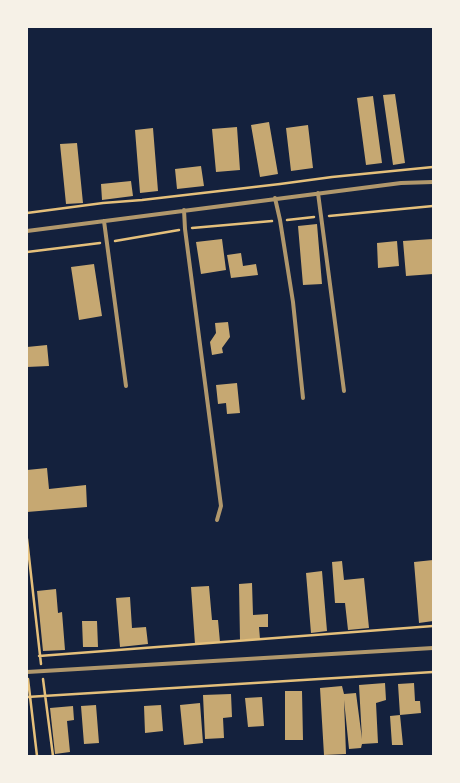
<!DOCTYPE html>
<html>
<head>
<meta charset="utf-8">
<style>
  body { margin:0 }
  #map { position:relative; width:460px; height:783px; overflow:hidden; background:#14213d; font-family:Karla,sans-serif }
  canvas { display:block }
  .frame { position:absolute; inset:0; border:28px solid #f6f1e7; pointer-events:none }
</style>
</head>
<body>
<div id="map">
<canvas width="460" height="783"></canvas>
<div class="frame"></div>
</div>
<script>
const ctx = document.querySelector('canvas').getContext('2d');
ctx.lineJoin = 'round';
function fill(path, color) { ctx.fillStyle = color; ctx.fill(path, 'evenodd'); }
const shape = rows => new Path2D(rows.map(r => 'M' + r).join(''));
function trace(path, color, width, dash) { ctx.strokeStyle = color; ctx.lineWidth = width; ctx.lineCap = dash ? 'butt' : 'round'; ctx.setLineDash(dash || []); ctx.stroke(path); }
const building = shape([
  [395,94,405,163,393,165,383,95],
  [373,96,382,163,366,165,357,98],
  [269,122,278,174,260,177,251,125],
  [308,125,313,168,291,171,286,128],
  [237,127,240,170,216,172,212,129],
  [153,128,158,191,140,193,135,130],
  [77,143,83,203,66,204,60,144],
  [201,166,204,186,177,189,175,169],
  [131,181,133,196,102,200,101,184],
  [317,224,322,284,303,285,298,226],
  [222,239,226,270,201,274,196,242],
  [433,239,433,274,406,276,403,241],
  [397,241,399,266,378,268,377,243],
  [241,253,243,266,256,264,258,275,231,278,227,255],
  [94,264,102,316,79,320,71,267],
  [228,322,230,337,222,348,223,353,212,355,210,342,216,333,215,323],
  [47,345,49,366,27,367,27,347],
  [237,383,240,413,227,414,226,403,218,404,216,385],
  [47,468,49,489,86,485,87,507,27,512,27,470],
  [433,560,433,621,419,623,414,562],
  [342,561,344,580,364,578,369,628,348,630,345,603,335,603,332,562],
  [322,571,327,631,311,633,306,573],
  [252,583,253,615,268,614,268,627,259,627,260,639,240,640,239,584],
  [209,586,212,620,218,620,220,642,195,644,191,587],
  [56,589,58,613,62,612,65,650,43,651,37,591],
  [130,597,132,628,146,627,148,644,120,647,116,598],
  [82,621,97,621,98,647,83,647],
  [385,683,386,700,376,703,378,743,362,744,361,748,349,749,344,700,346,754,324,755,320,688,342,686,344,694,356,693,362,739,359,685],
  [414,683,415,701,420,701,421,713,400,715,398,684],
  [285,691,302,691,303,740,285,740],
  [231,694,232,717,223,718,224,738,205,739,203,695],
  [262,697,264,726,248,727,245,698],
  [200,703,203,743,184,745,180,705],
  [96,705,99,743,84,744,81,706],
  [161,705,163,731,145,733,144,706],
  [73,706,74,720,67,721,70,752,55,754,50,708],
  [400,715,403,745,392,745,390,716]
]);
const path = shape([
  [27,213,103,203,142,200,280,184,332,177,433,167],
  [329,216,433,206],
  [287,220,314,217],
  [192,228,272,221],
  [115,241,179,230],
  [27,252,100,243],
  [27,539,41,664],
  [39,656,433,626],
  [28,679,37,756],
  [43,679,53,756],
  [27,697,433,672]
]);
const minor = shape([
  [318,193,344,391],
  [275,198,280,220,293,302,303,398],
  [184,210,185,229,221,506,217,520],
  [104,221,126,386],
  [27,231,401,183,433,182],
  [27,672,433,648]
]);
fill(building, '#c6a872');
trace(path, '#e5c07b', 2.5);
trace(minor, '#b1986c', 4);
</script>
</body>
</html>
